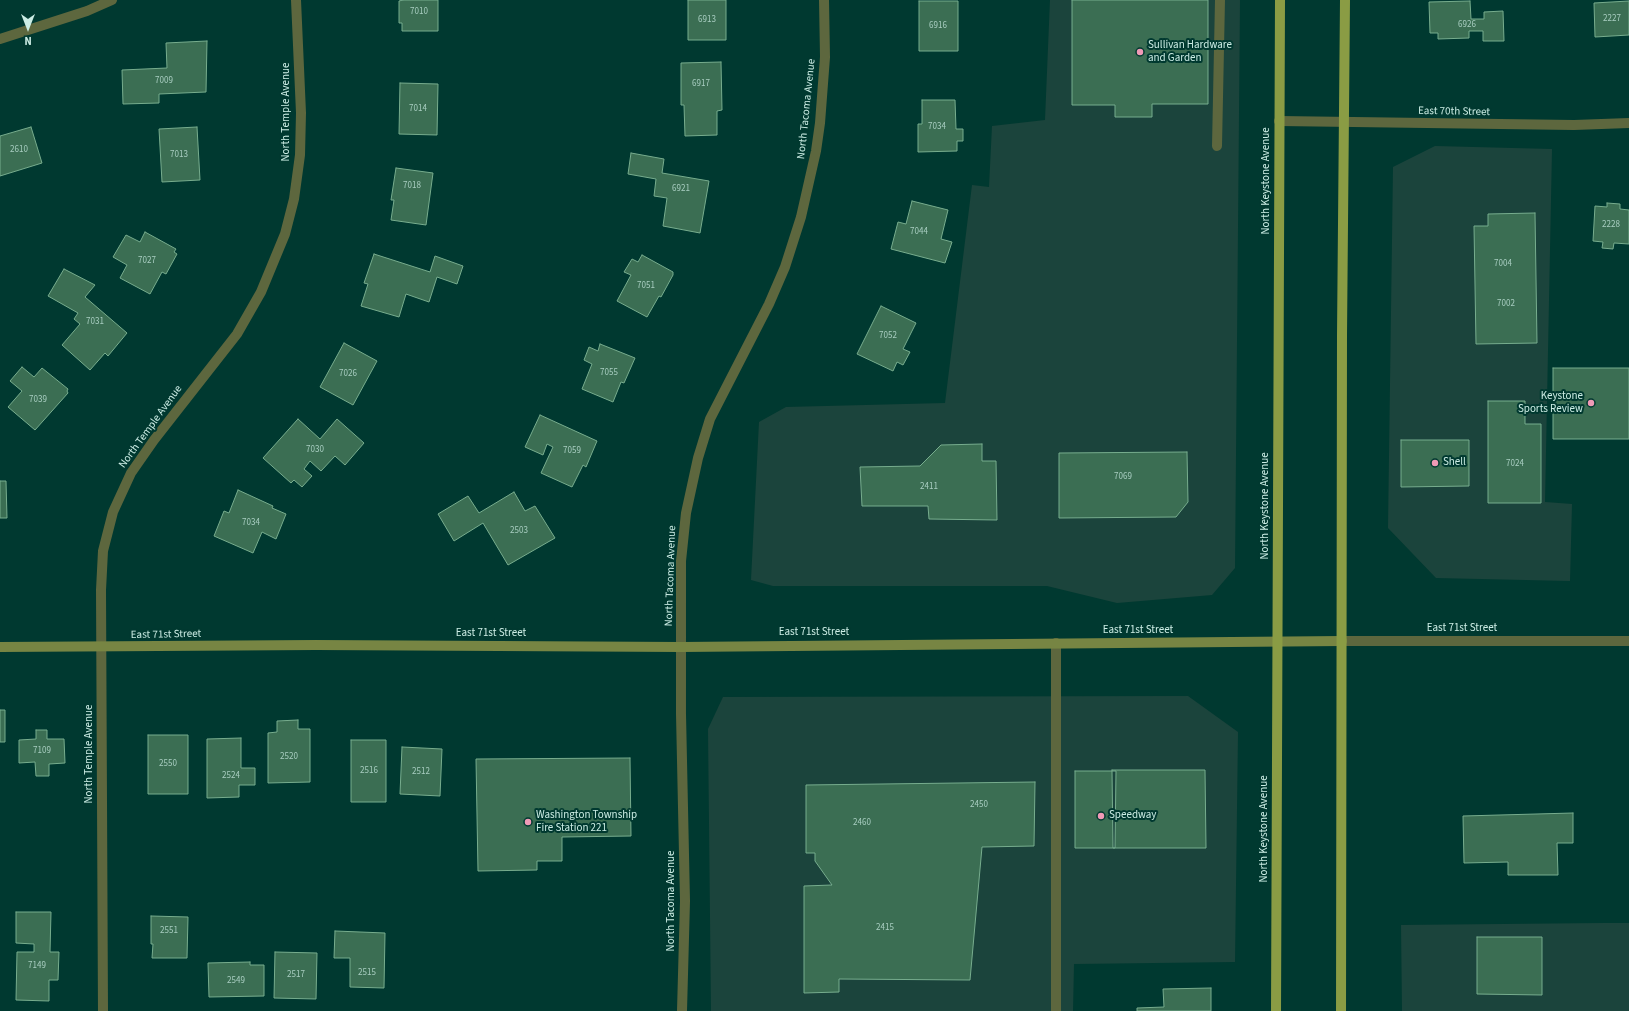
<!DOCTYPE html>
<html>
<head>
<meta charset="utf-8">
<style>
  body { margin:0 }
  #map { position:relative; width:1629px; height:1011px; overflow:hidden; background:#003930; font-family:"Source Sans 3",sans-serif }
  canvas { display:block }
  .north { position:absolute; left:8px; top:8px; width:40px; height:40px; -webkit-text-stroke:3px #003930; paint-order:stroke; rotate:180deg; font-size:11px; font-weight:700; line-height:16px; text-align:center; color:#ccede5 }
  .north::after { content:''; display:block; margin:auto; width:14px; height:18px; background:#ccede5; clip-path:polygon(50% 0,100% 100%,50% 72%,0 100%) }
</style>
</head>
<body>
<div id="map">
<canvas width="1629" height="1011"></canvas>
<div class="north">N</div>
</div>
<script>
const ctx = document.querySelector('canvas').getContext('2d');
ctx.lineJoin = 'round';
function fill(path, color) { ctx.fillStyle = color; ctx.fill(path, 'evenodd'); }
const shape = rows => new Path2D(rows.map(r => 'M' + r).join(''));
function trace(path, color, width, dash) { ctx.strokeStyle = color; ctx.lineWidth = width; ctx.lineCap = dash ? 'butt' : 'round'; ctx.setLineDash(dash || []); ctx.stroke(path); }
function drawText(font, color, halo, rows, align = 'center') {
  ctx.font = font + ' "Source Sans 3",sans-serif'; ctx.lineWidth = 4; ctx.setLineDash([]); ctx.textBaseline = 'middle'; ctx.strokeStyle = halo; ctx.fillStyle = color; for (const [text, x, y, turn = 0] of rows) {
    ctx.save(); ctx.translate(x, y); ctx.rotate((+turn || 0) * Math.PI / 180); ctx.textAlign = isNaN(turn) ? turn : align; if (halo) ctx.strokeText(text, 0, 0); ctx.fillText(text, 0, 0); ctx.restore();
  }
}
const built = shape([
  [1050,0,1240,0,1235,568,1212,595,1117,603,1047,586,773,586,751,580,759,422,786,407,945,403,972,185,989,187,992,126,1045,120],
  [1435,146,1552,149,1545,502,1572,504,1570,581,1436,578,1388,528,1393,167],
  [1188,696,1238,732,1235,962,1074,964,1073,1011,711,1011,708,729,723,697],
  [1603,923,1629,923,1629,1011,1402,1011,1401,925]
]);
const building = shape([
  [403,0,438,0,438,31,402,31,402,23,399,23,399,1,403,0],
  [688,0,726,0,726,40,688,40,688,0],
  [1072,0,1208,0,1208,104,1152,104,1152,117,1115,117,1115,105,1072,105,1072,0],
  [919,1,958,1,958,51,919,51,919,1],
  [1470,1,1471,19,1484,19,1484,12,1503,11,1504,41,1483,41,1483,31,1469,31,1469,38,1438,39,1438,33,1430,33,1429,2,1470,1],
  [1629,1,1629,35,1595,37,1594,3,1629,1],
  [207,41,206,92,159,94,159,103,123,104,122,70,167,68,166,43,207,41],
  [721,62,722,110,717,111,717,135,685,136,684,105,681,105,681,63,721,62],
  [400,83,438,84,437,135,399,134,400,83],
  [922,100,955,100,956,129,963,129,963,141,957,141,957,151,918,152,918,124,922,124,922,100],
  [31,127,42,163,0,176,0,136,31,127],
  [197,127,200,180,162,182,159,129,197,127],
  [631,153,664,159,662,173,709,181,700,233,663,226,667,198,654,196,656,179,628,174,631,153],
  [396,168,433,173,426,225,391,220,394,200,391,200,396,168],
  [912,201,948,210,941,239,952,242,945,263,891,249,898,222,906,224,912,201],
  [1607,203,1620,204,1620,209,1629,210,1629,244,1614,243,1613,249,1602,248,1603,242,1593,241,1595,206,1607,207,1607,203],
  [1535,213,1537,343,1476,344,1474,226,1488,226,1488,214,1535,213],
  [145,232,176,249,174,252,177,254,166,274,162,272,150,294,120,278,127,265,113,257,126,235,140,242,145,232],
  [374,254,430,272,435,256,463,266,457,284,437,277,429,302,406,294,399,317,361,306,368,284,364,283,374,254],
  [642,255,673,272,673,275,661,297,659,296,647,317,617,301,631,275,624,272,632,259,638,262,642,255],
  [64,269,95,285,85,297,127,333,108,356,105,353,90,370,62,345,80,324,74,319,78,313,48,296,64,269],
  [881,306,916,323,903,349,910,352,903,365,897,362,893,371,857,354,881,306],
  [344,343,377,361,353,405,320,387,344,343],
  [600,344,635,358,624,383,621,382,613,402,582,389,592,364,584,360,589,347,598,351,600,344],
  [22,367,34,377,42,368,68,389,67,391,68,393,35,430,8,407,22,391,10,381,22,367],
  [1553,368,1629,368,1629,439,1553,439,1553,368],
  [1488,401,1525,401,1525,424,1541,424,1541,503,1488,503,1488,401],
  [540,415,597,441,586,467,583,465,572,487,541,473,553,447,547,444,543,455,525,447,540,415],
  [298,419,320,439,337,419,364,443,345,465,335,456,321,471,310,461,304,469,312,476,302,487,294,480,291,483,263,458,298,419],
  [1401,440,1469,440,1469,486,1401,487,1401,440],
  [982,444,982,461,996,461,997,520,929,519,928,506,862,506,860,467,920,466,941,445,982,444],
  [1187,452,1188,502,1176,517,1059,518,1059,453,1187,452],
  [0,481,6,481,7,518,0,518,0,481],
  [238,490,273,506,272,508,286,514,276,539,262,532,253,553,214,536,224,511,229,513,238,490],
  [514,492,525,511,535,506,555,538,508,565,483,523,454,541,438,514,468,496,479,513,514,492],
  [0,710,5,710,5,742,0,742,0,710],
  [298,720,298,729,310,729,310,782,268,783,268,733,277,732,277,721,298,720],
  [36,730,47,730,47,739,64,739,65,763,49,764,49,776,36,776,35,762,19,763,19,740,36,739,36,730],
  [148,735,188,735,188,794,148,794,148,735],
  [241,738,241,768,255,768,255,785,239,785,239,797,207,798,207,739,241,738],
  [351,740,386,740,386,802,351,802,351,740],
  [402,747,442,749,440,796,400,794,402,747],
  [630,758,631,836,562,837,562,861,537,861,537,870,478,871,476,759,630,758],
  [1112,770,1205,770,1206,848,1113,848,1112,770],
  [1075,771,1116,771,1115,848,1075,848,1075,771],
  [1035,782,1034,846,982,847,970,980,839,979,839,992,804,993,804,886,832,885,815,861,815,853,806,853,806,785,1035,782],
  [1573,813,1573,843,1557,843,1558,875,1508,875,1508,862,1464,863,1463,816,1573,813],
  [16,912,51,912,50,952,59,952,58,980,49,980,49,1001,16,1000,17,952,34,952,34,944,16,943,16,912],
  [151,916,188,917,187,958,152,958,153,944,151,944,151,916],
  [335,931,385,933,384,988,350,987,350,958,334,958,335,931],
  [1477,937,1542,937,1542,995,1477,994,1477,937],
  [275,952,317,953,316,999,274,998,275,952],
  [250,962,250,965,264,965,264,996,209,997,208,963,250,962],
  [1211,988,1211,1011,1137,1011,1137,1008,1164,1007,1163,989,1211,988]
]);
const service = shape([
  [1217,146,1220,0],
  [1056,643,1056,1011]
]);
const minor = shape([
  [0,39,87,11,112,0],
  [1279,121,1574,125,1629,123],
  [1342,641,1629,641],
  [103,1011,101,590,103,551,113,512,131,473,154,440,237,334,261,292,285,234,294,199,300,155,301,113,296,0],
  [682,1011,685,901,681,714,681,561,686,513,698,458,710,419,769,304,785,267,801,217,816,151,820,123,825,57,824,0]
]);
const secondary = shape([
  [0,647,316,645,681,647,1342,641]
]);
const primary = shape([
  [1276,1011,1280,0],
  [1341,1011,1342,335,1345,0]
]);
const markers = [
  [1140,52,4,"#f09ab6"],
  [1591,403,4,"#f09ab6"],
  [1435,463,4,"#f09ab6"],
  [1101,816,4,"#f09ab6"],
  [528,822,4,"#f09ab6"]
];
const numberNames = [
  ["7010",419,12],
  ["2227",1612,19],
  ["6913",707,20],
  ["6926",1467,25],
  ["6916",938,26],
  ["7009",164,81],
  ["6917",701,84],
  ["7014",418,109],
  ["7034",937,127],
  ["2610",19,150],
  ["7013",179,155],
  ["7018",412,186],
  ["6921",681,189],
  ["2228",1611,225],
  ["7044",919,232],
  ["7027",147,261],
  ["7004",1503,264],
  ["7051",646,286],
  ["7002",1506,304],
  ["7031",95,322],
  ["7052",888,336],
  ["7055",609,373],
  ["7026",348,374],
  ["7039",38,400],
  ["7030",315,450],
  ["7059",572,451],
  ["7024",1515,464],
  ["7069",1123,477],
  ["2411",929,487],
  ["7034",251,523],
  ["2503",519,531],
  ["7109",42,751],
  ["2520",289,757],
  ["2550",168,764],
  ["2516",369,771],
  ["2512",421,772],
  ["2524",231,776],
  ["2450",979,805],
  ["2460",862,823],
  ["2415",885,928],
  ["2551",169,931],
  ["7149",37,966],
  ["2515",367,973],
  ["2517",296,975],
  ["2549",236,981]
];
const poiNames = [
  ["Sullivan Hardware",1148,46],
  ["and Garden",1148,59],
  ["Keystone",1583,397,"right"],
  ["Sports Review",1583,410,"right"],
  ["Shell",1443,463],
  ["Washington Township",536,816],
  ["Fire Station 221",536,829],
  ["Speedway",1109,816]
];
const streetNames = [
  ["North Tacoma Avenue",807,109,-84],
  ["North Temple Avenue",287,112,-90],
  ["East 70th Street",1454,112,1],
  ["North Keystone Avenue",1267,181,-90],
  ["North Temple Avenue",151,427,-54],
  ["North Keystone Avenue",1266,506,-90],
  ["North Tacoma Avenue",671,576,-88],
  ["East 71st Street",1462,629],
  ["East 71st Street",1138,631],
  ["East 71st Street",814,633],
  ["East 71st Street",491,634],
  ["East 71st Street",166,635,-1],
  ["North Temple Avenue",90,754,-90],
  ["North Keystone Avenue",1265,829,-90],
  ["North Tacoma Avenue",672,901,-90]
];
fill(built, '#1b443c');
fill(building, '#3b6e53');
trace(building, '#77ad8e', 1);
trace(service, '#5d673e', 10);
trace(minor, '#5d673e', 10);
trace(secondary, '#778543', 10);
trace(primary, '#8a9c44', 10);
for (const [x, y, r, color] of markers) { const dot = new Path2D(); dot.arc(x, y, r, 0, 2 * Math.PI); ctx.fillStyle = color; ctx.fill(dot); trace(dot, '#003930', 1.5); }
drawText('9px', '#a8cdc0', null, numberNames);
drawText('11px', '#ccede5', '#003930', poiNames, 'left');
drawText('11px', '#ccede5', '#003930', streetNames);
</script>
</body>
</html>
